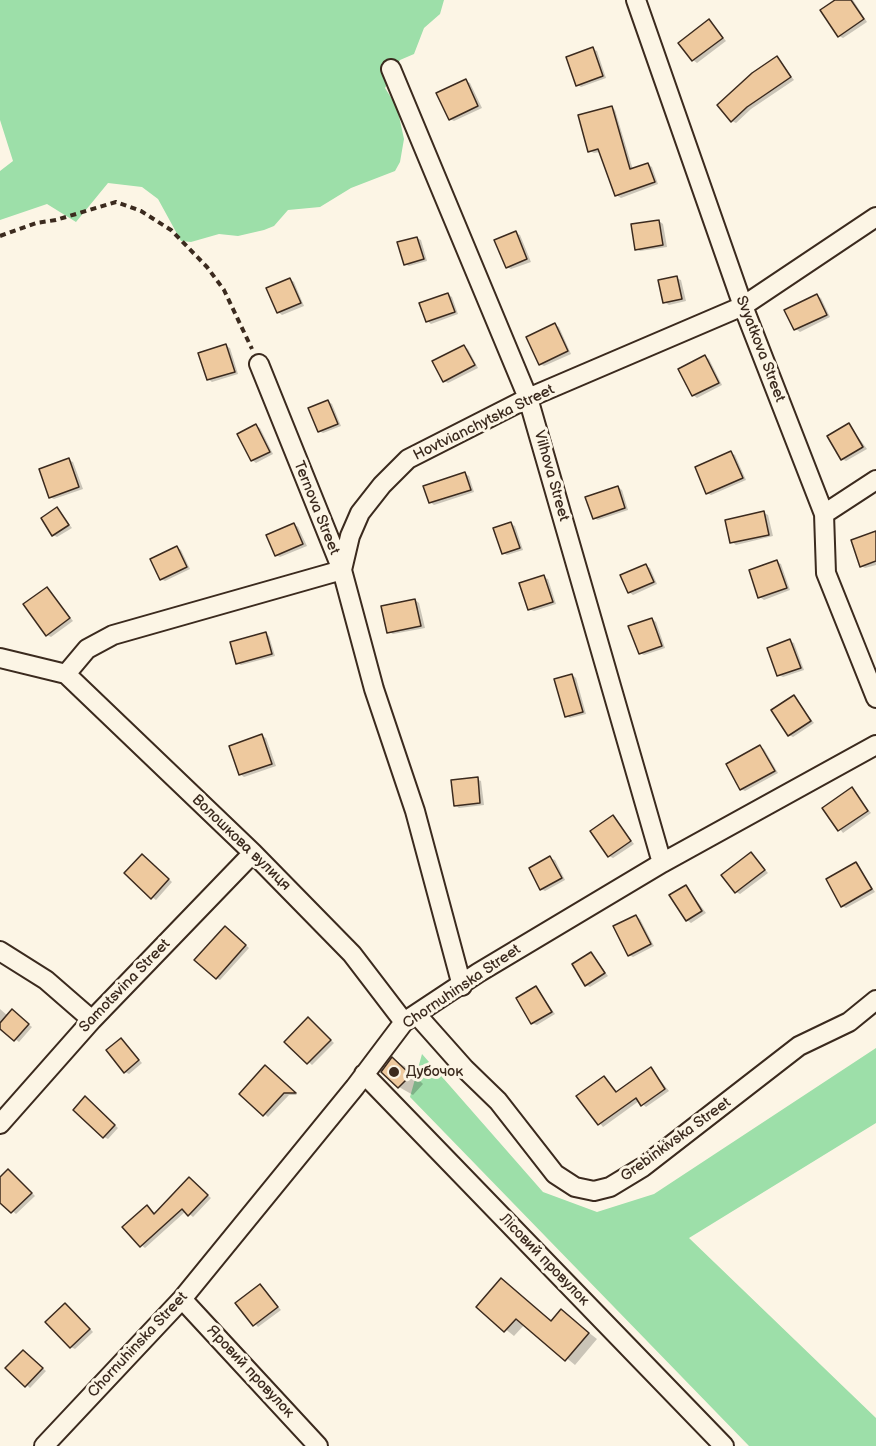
<!DOCTYPE html>
<html>
<head>
<meta charset="utf-8">
<style>
  body { margin:0 }
  canvas { display:block; background:#fcf5e5 }
</style>
</head>
<body>
<canvas width="876" height="1446"></canvas>
<script>
const ctx = document.querySelector('canvas').getContext('2d');
ctx.lineJoin = 'round';
function fill(path, color) { ctx.fillStyle = color; ctx.fill(path, 'evenodd'); }
const shape = rows => new Path2D(rows.map(r => 'M' + r).join(''));
function trace(path, color, width, dash) { ctx.strokeStyle = color; ctx.lineWidth = width; ctx.lineCap = dash ? 'butt' : 'round'; ctx.setLineDash(dash || []); ctx.stroke(path); }
function drawText(font, color, halo, rows, align = 'center') {
  ctx.font = font + ' "Balsamiq Sans",sans-serif'; ctx.lineWidth = 6; ctx.setLineDash([]); ctx.textBaseline = 'middle'; ctx.strokeStyle = halo; ctx.fillStyle = color; for (const [text, x, y, turn = 0] of rows) {
    ctx.save(); ctx.translate(x, y); ctx.rotate((+turn || 0) * Math.PI / 180); ctx.textAlign = isNaN(turn) ? turn : align; if (halo) ctx.strokeText(text, 0, 0); ctx.fillText(text, 0, 0); ctx.restore();
  }
}
const green = shape([
  [0,0,444,0,440,14,424,28,414,54,400,60,385,88,397,107,404,139,400,162,395,171,351,188,320,207,288,210,274,226,264,230,238,236,219,234,191,242,181,241,158,199,142,187,108,183,76,222,47,204,0,220,0,171,13,161,0,120],
  [876,1048,876,1123,689,1238,876,1418,876,1446,749,1446,410,1097,422,1054,543,1192,597,1212,654,1194]
]);
const shadow = shape([
  [837,0,853,0,867,22,843,38,839,36],
  [709,21,726,41,697,63,693,60],
  [593,49,597,51,606,78,581,87,577,84],
  [777,58,794,80,751,109,736,123,732,121,719,105],
  [466,81,470,83,482,108,454,121,450,119],
  [611,107,615,110,633,170,648,164,652,167,658,184,621,198,616,195,600,152,594,153,590,151],
  [659,221,663,224,667,247,640,251,636,249],
  [516,233,520,235,531,262,511,269,507,267],
  [417,238,421,240,427,261,409,266,405,264],
  [676,278,681,280,686,301,669,305,664,302],
  [290,279,294,282,304,306,282,315,278,312],
  [448,294,452,297,458,314,431,324,427,321],
  [817,296,821,298,830,317,800,332,796,329,786,310],
  [555,325,559,327,571,354,544,366,540,364],
  [226,346,230,348,238,374,212,382,208,379],
  [464,347,468,349,478,368,448,383,444,381],
  [705,357,709,359,722,385,697,398,693,395],
  [328,401,332,404,341,426,323,433,319,431],
  [849,425,867,449,846,461,842,459],
  [256,426,260,428,273,454,256,463,252,460],
  [731,453,735,455,746,480,711,495,707,493],
  [69,460,73,462,83,489,54,499,50,497],
  [465,474,469,476,474,492,434,505,430,502],
  [618,487,622,490,628,510,598,520,594,518],
  [57,509,72,528,57,537,53,535],
  [764,513,768,515,773,536,736,545,732,542],
  [294,524,298,527,307,546,280,557,276,555],
  [511,524,515,526,523,550,507,555,503,553],
  [876,533,876,565,865,568,861,566],
  [177,547,181,550,190,569,165,581,161,579],
  [777,562,781,564,790,590,764,600,760,597],
  [646,566,650,568,657,584,633,595,629,592],
  [543,577,548,579,556,604,534,611,529,609],
  [47,589,73,621,51,637,47,635],
  [415,600,419,603,425,628,393,634,389,632],
  [652,619,656,622,665,648,644,655,640,653],
  [265,634,269,636,275,656,241,665,237,663],
  [790,641,794,643,804,670,783,677,779,675],
  [572,675,576,678,586,714,570,718,566,716],
  [794,697,814,723,793,737,789,735],
  [262,736,266,738,276,766,244,777,240,774],
  [760,746,764,749,778,773,745,791,741,789],
  [477,779,481,781,484,805,459,808,455,805],
  [852,789,871,813,843,833,824,809],
  [613,817,634,844,613,858,609,856],
  [751,854,768,873,740,894,736,892],
  [146,858,172,882,156,900,152,897],
  [550,858,555,860,565,880,545,891,541,889],
  [856,863,875,892,846,908,842,906],
  [686,886,706,913,691,923,687,920],
  [636,916,640,919,654,946,633,957,629,955],
  [229,930,249,948,220,980,216,978],
  [592,954,608,976,590,987,586,985],
  [537,988,555,1014,537,1025,532,1023],
  [0,1009,8,1016,16,1014,32,1027,19,1042,0,1027],
  [312,1022,334,1043,312,1065,287,1042],
  [121,1040,142,1063,129,1074,125,1072],
  [392,1059,406,1067,423,1084,413,1095,399,1087],
  [269,1069,297,1095,289,1095,268,1117,241,1093],
  [651,1069,669,1091,646,1107,639,1101,603,1127,578,1096,604,1077,617,1093],
  [89,1101,118,1128,108,1139,104,1137],
  [12,1173,35,1196,16,1214,0,1201,0,1179],
  [193,1182,211,1198,193,1217,186,1211,145,1248,141,1245,147,1207,156,1214],
  [501,1280,552,1321,561,1311,597,1339,575,1365,525,1324,514,1336,478,1307],
  [260,1285,281,1310,258,1327,237,1303],
  [69,1307,93,1332,75,1349,71,1347],
  [23,1351,46,1371,30,1388,8,1368]
]);
const building = shape([
  [835,0,851,0,864,19,838,37,820,10,835,0],
  [709,19,723,38,692,61,678,43,709,19],
  [593,47,603,76,576,86,566,57,593,47],
  [777,56,791,77,747,107,731,122,717,105,752,73,777,56],
  [466,79,478,106,449,120,436,93,466,79],
  [612,106,630,169,648,163,655,182,615,196,598,149,588,152,578,115,612,106],
  [659,220,663,245,635,250,631,224,659,220],
  [516,231,527,259,506,268,494,240,516,231],
  [417,237,424,259,404,265,397,242,417,237],
  [677,276,682,299,663,303,658,280,677,276],
  [290,278,301,303,277,313,266,288,290,278],
  [448,293,455,312,426,322,419,303,448,293],
  [817,294,827,315,794,330,784,310,817,294],
  [555,323,568,351,539,365,526,337,555,323],
  [226,344,235,372,207,380,198,353,226,344],
  [464,345,475,365,443,382,432,361,464,345],
  [705,355,719,383,692,396,678,369,705,355],
  [328,400,338,424,318,432,308,408,328,400],
  [849,423,863,447,841,460,827,436,849,423],
  [256,424,270,452,251,461,237,434,256,424],
  [731,451,743,478,706,494,695,467,731,451],
  [69,458,79,487,49,498,39,469,69,458],
  [465,472,471,490,429,503,423,486,465,472],
  [618,486,625,508,593,519,585,497,618,486],
  [57,507,69,525,52,536,41,518,57,507],
  [764,511,769,535,730,543,725,520,764,511],
  [511,522,520,548,502,554,493,528,511,522],
  [294,523,303,544,275,556,266,535,294,523],
  [876,531,876,561,860,567,851,540,876,531],
  [177,546,187,567,160,580,150,559,177,546],
  [777,560,787,588,758,598,749,570,777,560],
  [646,564,654,582,628,593,620,575,646,564],
  [544,575,553,602,528,610,519,583,544,575],
  [47,587,70,618,46,636,23,604,47,587],
  [415,599,421,626,387,633,381,606,415,599],
  [652,618,662,646,639,654,628,626,652,618],
  [266,632,272,654,236,664,230,642,266,632],
  [790,639,801,668,777,676,767,648,790,639],
  [572,674,583,712,565,717,554,679,572,674],
  [794,695,811,721,788,736,771,710,794,695],
  [262,734,272,764,239,775,229,746,262,734],
  [760,745,775,771,740,790,726,764,760,745],
  [478,777,480,803,454,806,451,780,478,777],
  [852,787,868,811,838,831,822,808,852,787],
  [613,815,631,841,608,857,590,831,613,815],
  [751,852,765,870,735,893,721,875,751,852],
  [142,854,169,879,151,899,124,873,142,854],
  [550,856,562,878,540,890,529,868,550,856],
  [856,862,872,889,841,907,826,879,856,862],
  [686,885,702,911,686,921,669,895,686,885],
  [636,915,651,944,628,956,613,926,636,915],
  [225,926,246,945,216,979,194,960,225,926],
  [591,952,605,973,585,986,572,964,591,952],
  [536,986,552,1012,531,1024,516,998,536,986],
  [12,1009,29,1024,14,1041,0,1029,0,1023,12,1009],
  [308,1017,331,1040,307,1064,284,1042,308,1017],
  [121,1038,139,1060,124,1073,106,1050,121,1038],
  [392,1057,411,1075,398,1088,381,1072,392,1057],
  [265,1065,296,1093,284,1093,263,1116,239,1094,265,1065],
  [651,1067,665,1089,641,1106,636,1098,598,1125,576,1096,604,1076,616,1092,651,1067],
  [85,1096,115,1125,103,1138,73,1110,85,1096],
  [8,1169,32,1193,11,1213,0,1203,0,1177,8,1169],
  [189,1177,208,1195,188,1216,182,1209,140,1247,122,1227,147,1205,154,1214,189,1177],
  [501,1278,551,1321,561,1309,589,1333,565,1361,516,1319,504,1332,476,1307,501,1278],
  [260,1284,278,1307,253,1326,235,1303,260,1284],
  [65,1303,90,1329,70,1348,45,1322,65,1303],
  [23,1350,43,1368,25,1387,5,1368,23,1350]
]);
const path = shape([
  [0,236,36,223,56,220,116,202,141,211,171,230,207,267,224,290,252,349]
]);
const street = shape([
  [636,0,743,306,824,514,826,573,876,698],
  [391,69,528,398,662,863],
  [259,364,342,570,374,689,415,811,462,986],
  [824,514,876,480],
  [0,658,66,674,253,853,352,954,404,1022],
  [66,674,87,649,113,635,342,570,350,536,360,513,382,485,408,459,528,398,743,306,876,217],
  [0,951,46,980,92,1020],
  [417,1015,465,1069,498,1101,555,1174,575,1187,594,1191,610,1187,643,1167,799,1046,849,1022,876,1000],
  [364,1074,724,1446],
  [0,1124,92,1020,253,853],
  [182,1299,318,1446],
  [44,1446,182,1299,355,1087,404,1022,478,973,662,863,876,745]
]);
const markers = [
  [394,1072,6,"#3b2a1e"]
];
const streetNames = [
  ["Svyatkova Street",760,349,69],
  ["Hovtvianchytska Street",484,423,-26],
  ["Vilhova Street",551,476,74],
  ["Ternova Street",316,508,68],
  ["Волошкова вулиця",241,843,44],
  ["Samotsvina Street",125,986,-46],
  ["Chornuhinska Street",462,987,-34],
  ["Grebinkivska Street",676,1140,-36],
  ["Лісовий провулок",544,1260,46],
  ["Chornuhinska Street",138,1345,-47],
  ["Яровий провулок",250,1372,47]
];
const poiNames = [
  ["Дубочок",406,1072]
];
fill(green, '#9ddfa9');
fill(shadow, '#0003');
fill(building, '#eec99e');
trace(building, '#3b2a1e', 1.5);
trace(street, '#3b2a1e', 22);
trace(path, '#3b2a1e', 4, [6, 4.5]);
trace(street, '#fcf5e5', 18);
for (const [x, y, r, color] of markers) { const dot = new Path2D(); dot.arc(x, y, r, 0, 2 * Math.PI); ctx.fillStyle = color; ctx.fill(dot); trace(dot, '#fcf5e5', 2); }
drawText('15px', '#3b2a1e', '#fcf5e5', streetNames);
drawText('15px', '#3b2a1e', '#fcf5e5', poiNames, 'left');
</script>
</body>
</html>
